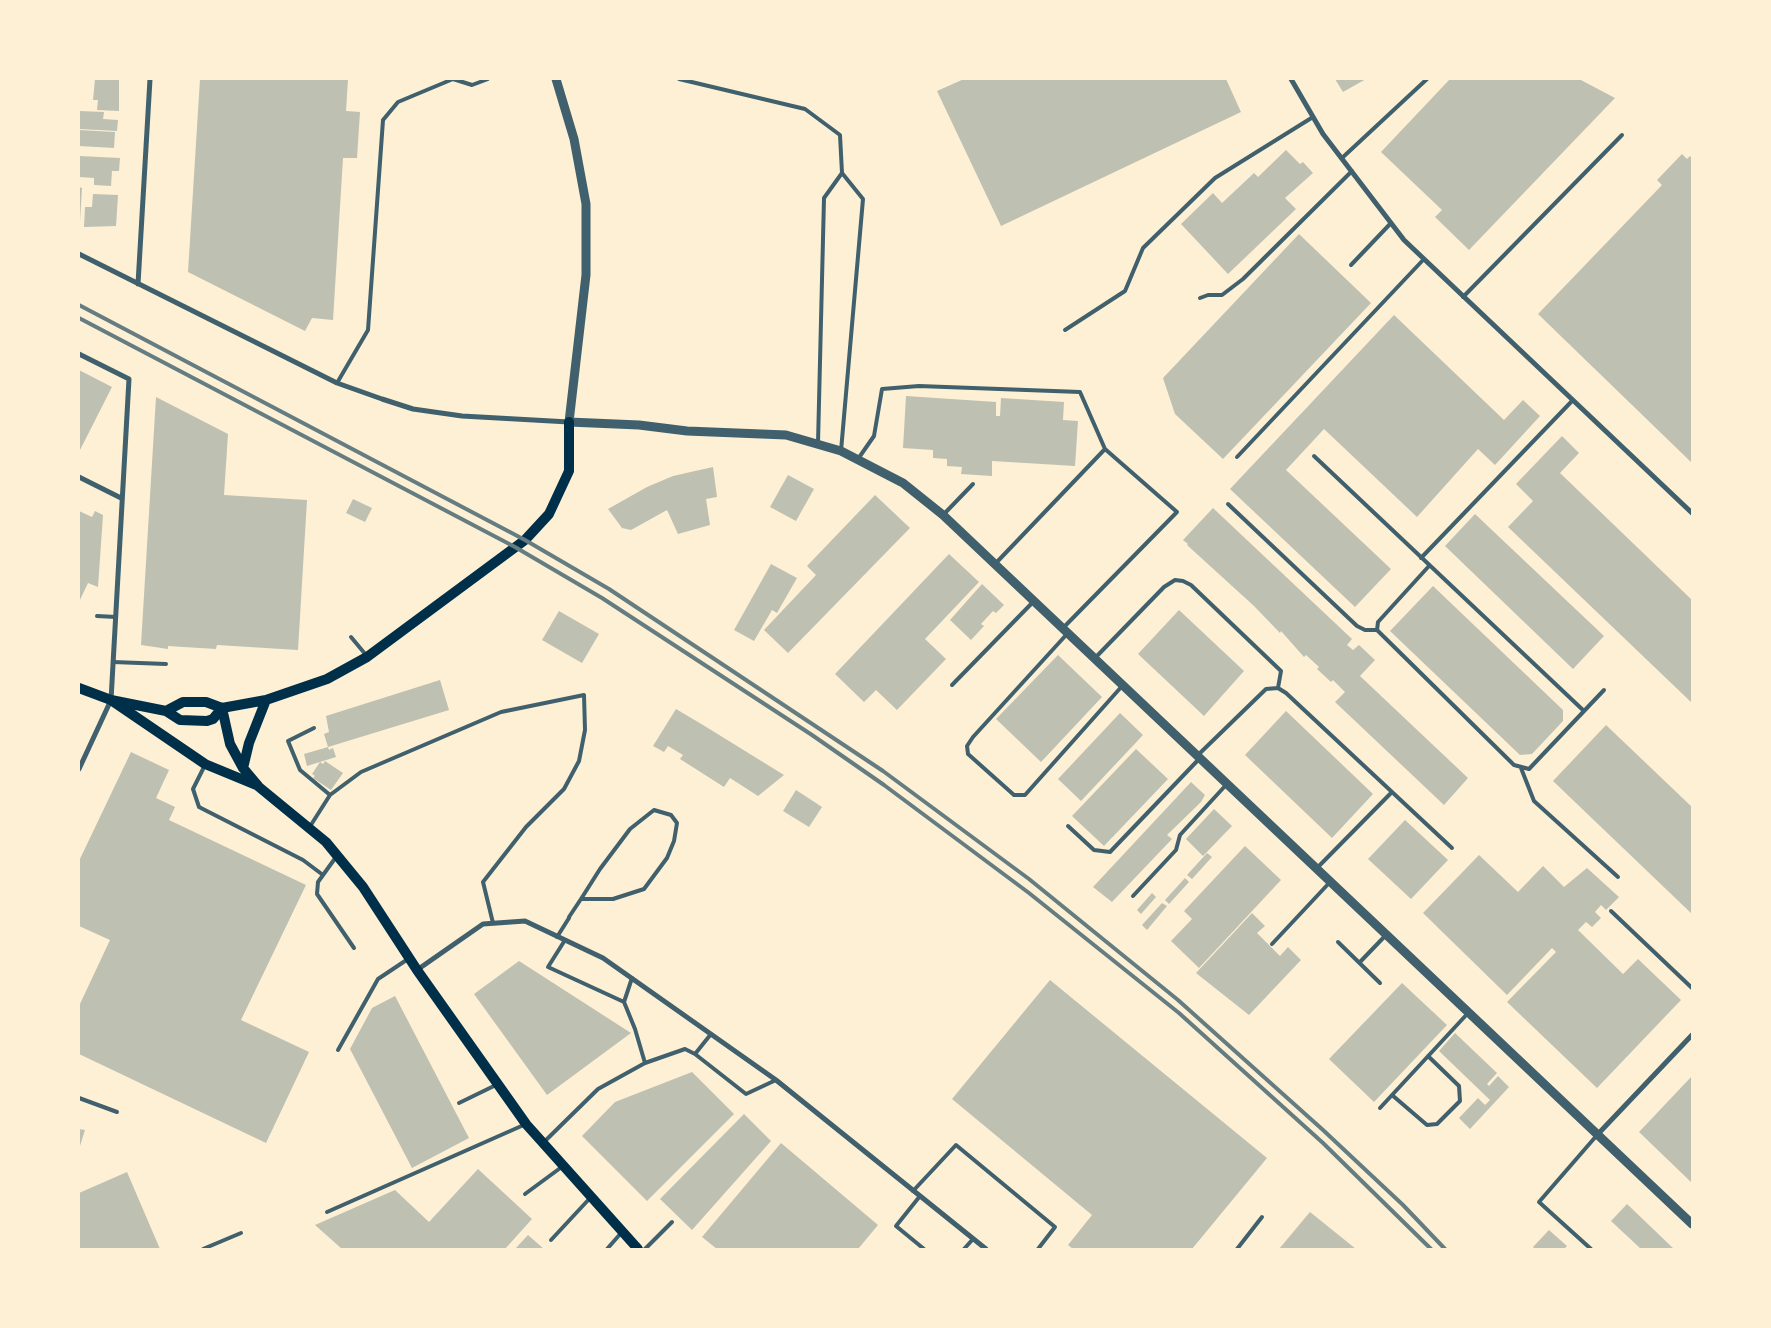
<!DOCTYPE html>
<html>
<head>
<meta charset="utf-8">
<style>
  body { margin:0 }
  #map { position:relative; width:1771px; height:1328px; overflow:hidden; background:#fdf0d5; font-family:"Times New Roman",serif }
  canvas { display:block }
  .frame { position:absolute; inset:0; border:80px solid #fdf0d5; pointer-events:none }
</style>
</head>
<body>
<div id="map">
<canvas width="1771" height="1328"></canvas>
<div class="frame"></div>
</div>
<script>
const ctx = document.querySelector('canvas').getContext('2d');
ctx.lineJoin = 'round';
function fill(path, color) { ctx.fillStyle = color; ctx.fill(path, 'evenodd'); }
const shape = rows => new Path2D(rows.map(r => 'M' + r).join(''));
function trace(path, color, width, dash) { ctx.strokeStyle = color; ctx.lineWidth = width; ctx.lineCap = dash ? 'butt' : 'round'; ctx.setLineDash(dash || []); ctx.stroke(path); }
const building = shape([
  [95,79,119,79,119,111,97,110,98,100,93,100],
  [200,79,348,79,346,111,360,112,357,158,343,158,333,320,312,318,305,331,188,272],
  [964,79,1226,79,1241,112,1001,226,937,91],
  [1335,79,1366,79,1343,92],
  [1450,79,1579,79,1615,98,1469,250,1435,217,1442,210,1381,152],
  [79,111,104,112,103,119,118,120,117,131,79,129],
  [79,130,115,132,114,148,79,146],
  [1286,150,1300,164,1303,162,1313,173,1285,198,1296,209,1228,274,1181,224,1213,193,1222,203,1254,173,1258,177],
  [1682,154,1687,159,1690,156,1692,158,1692,463,1538,314,1662,185,1657,180],
  [79,156,120,158,119,171,112,171,111,186,94,185,94,178,79,177],
  [79,187,82,188,80,221,79,221],
  [93,194,118,195,116,226,84,227,85,207,92,207],
  [1299,234,1371,303,1223,459,1175,414,1163,378],
  [1394,315,1504,420,1523,400,1540,416,1495,465,1478,449,1417,517,1324,429,1286,470,1391,569,1355,607,1230,489],
  [79,370,112,387,79,452],
  [906,396,996,402,996,416,1000,416,1001,398,1064,402,1063,420,1078,421,1075,466,992,461,992,476,961,474,962,467,947,466,947,459,933,458,933,450,903,448],
  [156,397,228,434,224,495,307,500,298,650,217,645,216,649,168,646,168,649,141,645],
  [1562,436,1579,453,1560,473,1692,600,1692,703,1508,527,1533,501,1516,484],
  [713,467,717,497,706,499,710,525,678,534,667,510,631,530,622,528,608,509,647,487,673,476],
  [788,475,814,489,796,521,770,507],
  [875,495,910,528,788,653,764,630,816,575,807,566],
  [353,499,372,508,365,522,346,513],
  [1213,508,1352,639,1347,645,1353,650,1359,645,1375,660,1360,676,1468,778,1444,805,1335,702,1345,692,1333,680,1331,682,1317,669,1319,667,1306,655,1304,657,1281,631,1280,633,1254,606,1187,545,1188,544,1183,540],
  [79,511,92,517,95,511,103,515,98,587,88,583,79,602],
  [1475,514,1604,636,1573,669,1445,546],
  [949,554,979,582,925,639,946,659,897,710,876,690,864,702,835,674],
  [771,564,797,578,777,613,772,610,754,641,734,630],
  [982,584,1004,605,996,613,993,611,981,624,984,626,971,640,950,620],
  [1433,586,1563,710,1563,721,1532,754,1520,755,1390,631],
  [1179,610,1244,671,1204,716,1138,654],
  [559,611,599,634,582,663,542,640],
  [1058,655,1102,697,1041,762,996,719],
  [440,680,449,710,328,747,324,734,329,732,326,716],
  [676,709,703,725,784,775,758,796,730,778,724,787,680,759,683,755,668,746,664,752,653,746],
  [1286,711,1373,794,1332,838,1245,755],
  [1120,713,1143,735,1081,801,1058,779],
  [1606,725,1692,807,1692,914,1553,781],
  [328,747,329,750,333,748,336,757,307,766,304,754],
  [1136,749,1168,779,1104,846,1072,816],
  [131,752,169,770,156,798,175,807,169,820,306,885,241,1020,309,1052,266,1143,79,1054,79,1006,110,940,79,926,79,861],
  [325,761,343,773,331,790,313,778,315,776,312,774,320,762,323,764],
  [1191,782,1205,795,1201,802,1167,835,1172,839,1112,902,1093,887],
  [796,790,822,807,809,827,783,811],
  [1214,809,1232,826,1203,856,1186,839],
  [1405,820,1448,860,1411,899,1368,859],
  [1245,846,1281,880,1199,968,1171,941,1192,919,1184,911],
  [1207,853,1212,857,1192,879,1187,875],
  [1479,855,1518,892,1543,866,1564,887,1587,868,1619,897,1606,910,1601,905,1595,912,1601,918,1592,927,1586,922,1578,930,1623,974,1638,959,1681,1000,1597,1088,1507,1002,1556,952,1552,948,1507,995,1423,913],
  [1185,878,1189,882,1169,904,1165,900],
  [1152,893,1156,897,1141,914,1137,910],
  [1162,903,1167,906,1147,930,1142,925],
  [1252,913,1265,926,1257,933,1280,956,1288,947,1301,960,1249,1015,1196,973],
  [519,961,631,1033,547,1095,474,994],
  [1050,980,1267,1158,1192,1249,1073,1249,1068,1245,1092,1215,952,1099],
  [1402,983,1447,1025,1374,1102,1329,1059],
  [395,996,469,1138,412,1168,350,1049,372,1008],
  [1455,1033,1497,1073,1487,1084,1489,1086,1498,1076,1509,1087,1470,1129,1459,1118,1478,1098,1485,1105,1490,1100,1439,1051],
  [692,1072,734,1114,647,1201,582,1136,615,1102],
  [1692,1076,1692,1183,1639,1132],
  [744,1114,771,1141,692,1230,660,1199],
  [79,1129,85,1130,79,1149],
  [781,1143,878,1225,858,1249,717,1249,702,1237],
  [478,1169,532,1219,505,1249,342,1249,315,1225,395,1190,429,1222],
  [127,1172,160,1249,79,1249,79,1193],
  [1627,1204,1674,1249,1641,1249,1611,1221],
  [1310,1212,1356,1249,1279,1249],
  [1549,1230,1567,1246,1564,1249,1535,1249,1533,1247],
  [528,1235,544,1249,515,1249]
]);
const service = shape([
  [453,79,472,85,488,79],
  [679,79,805,109,840,135,842,173,863,199,841,451],
  [1342,158,1427,79],
  [1351,265,1391,223],
  [1463,297,1622,135],
  [1200,298,1208,295,1222,295,1243,279,1352,171],
  [1065,330,1125,291,1143,248,1215,178,1313,117],
  [337,383,368,330,383,120,398,102,453,79],
  [818,443,824,198,842,173],
  [1314,456,1584,711],
  [1237,457,1424,259],
  [858,459,874,436,882,389,919,386,1080,392,1105,449,1177,512,1063,628],
  [1228,504,1357,626,1365,630,1377,630],
  [943,515,973,484],
  [1421,558,1572,401],
  [995,564,1105,449],
  [1429,566,1378,622,1377,630,1514,765,1529,769,1604,690],
  [97,616,116,617],
  [1067,634,973,737,967,746,968,754,1014,795,1025,795,1123,685],
  [351,637,366,655],
  [1095,658,1164,587,1175,580,1183,581,1191,585,1281,671,1278,688],
  [113,662,166,664],
  [952,685,1034,601],
  [1198,755,1266,689,1278,688,1286,693,1452,848],
  [205,765,193,789,199,807,303,860,323,875],
  [1521,768,1534,801,1618,877],
  [330,795,361,772,501,712,584,695,585,730,579,761,564,789,526,827,483,882,493,923],
  [1068,826,1094,850,1110,852,1200,758],
  [309,828,330,795,300,770,288,741,314,728],
  [336,857,318,882,317,894,354,948],
  [1317,868,1392,792],
  [1133,896,1176,850,1180,835,1226,785],
  [1611,911,1692,988],
  [557,937,569,918,569,917,581,899,600,869,630,829,654,810,671,815,677,823,674,841,667,858,644,889,613,899,581,899],
  [565,940,548,967,624,1002],
  [1338,942,1380,983],
  [1272,944,1331,881],
  [1360,962,1386,935],
  [632,978,624,1002,635,1029,645,1063],
  [338,1050,378,979,408,959],
  [695,1054,711,1034],
  [1392,1095,1427,1125,1437,1124,1460,1101,1459,1086,1428,1056],
  [79,1098,117,1112],
  [459,1103,496,1085],
  [1380,1108,1469,1012],
  [544,1142,598,1089,645,1063,685,1049,695,1054,746,1094,776,1080],
  [913,1191,956,1145,1055,1227,1038,1249],
  [525,1194,563,1166],
  [920,1196,896,1226,924,1249],
  [327,1212,526,1124],
  [551,1240,591,1197],
  [203,1249,241,1233],
  [607,1249,622,1232],
  [645,1249,672,1222],
  [964,1249,973,1239],
  [1237,1249,1262,1217],
  [1591,1249,1539,1202,1598,1134]
]);
const minor = shape([
  [1291,79,1323,134,1404,240,1692,513],
  [79,254,337,383,382,399,413,409,462,416,569,422],
  [138,284,150,79],
  [79,354,129,379,111,700,79,769],
  [79,477,121,498],
  [417,970,483,924,525,921,603,958,776,1080,986,1249],
  [1598,1134,1692,1035]
]);
const tertiary = shape([
  [556,79,574,139,586,204,586,275,569,422,639,425,687,431,786,435,841,451,903,483,943,515,1692,1224]
]);
const secondary = shape([
  [79,688,111,700,166,711,180,720,207,721,213,719,222,708],
  [111,700,205,764,256,785],
  [222,708,230,744,243,768,259,787,326,842,363,887,417,970,526,1124,638,1249],
  [166,711,183,702,206,702,222,708,266,700,327,679,367,657,525,540,549,514,569,471,569,422],
  [243,768,249,743,266,700]
]);
const rail = shape([
  [79,305,525,540,609,589,883,771,1029,879,1178,1000,1323,1130,1403,1205,1445,1249],
  [79,318,515,547,602,598,812,735,884,785,1029,893,1179,1013,1323,1143,1431,1249]
]);
fill(building, '#bec0b2');
trace(service, '#3f606c', 4);
trace(minor, '#3f606c', 5);
trace(tertiary, '#3f606c', 9);
trace(secondary, '#003049', 10);
trace(rail, '#657d81', 4);
</script>
</body>
</html>
